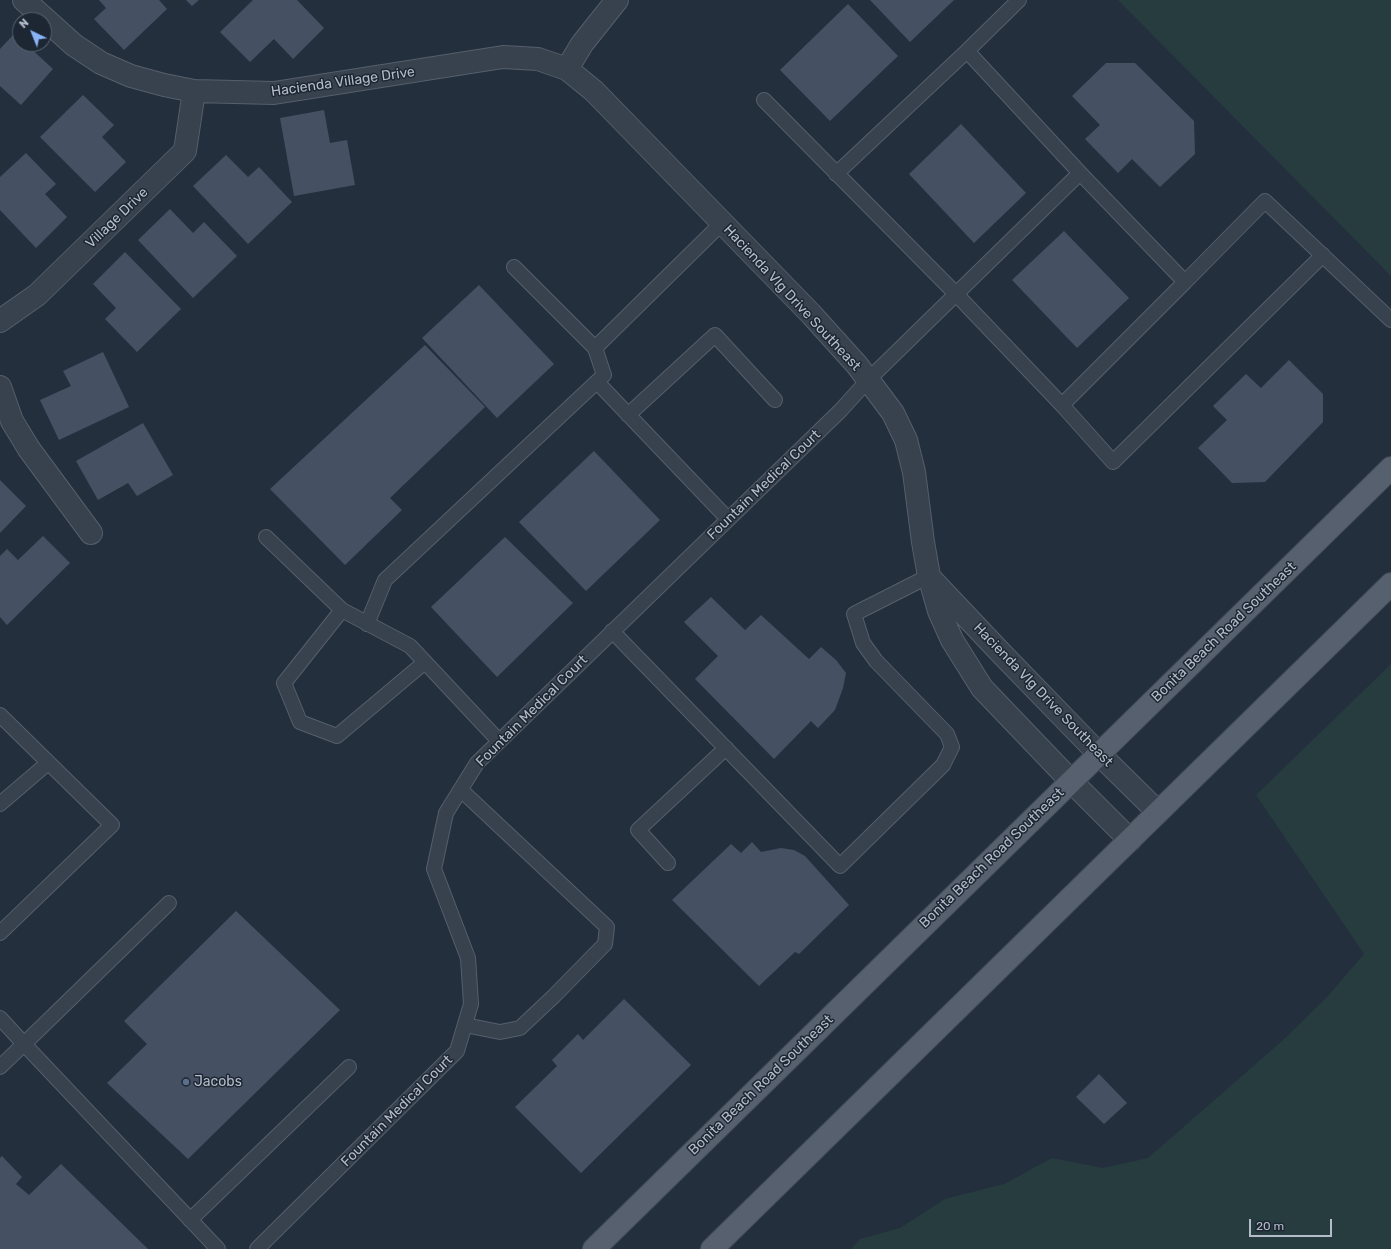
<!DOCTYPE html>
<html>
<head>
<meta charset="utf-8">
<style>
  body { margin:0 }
  #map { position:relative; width:1391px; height:1249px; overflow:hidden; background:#242f3e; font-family:Rubik,sans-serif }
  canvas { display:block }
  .north { position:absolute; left:12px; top:12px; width:40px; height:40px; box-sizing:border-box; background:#1d2633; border:1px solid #59626f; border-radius:50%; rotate:317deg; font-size:11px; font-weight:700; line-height:16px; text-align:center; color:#b4bcc9 }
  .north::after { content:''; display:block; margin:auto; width:14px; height:18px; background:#8ab4f8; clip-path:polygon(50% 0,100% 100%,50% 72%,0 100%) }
  .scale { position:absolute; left:1249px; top:1219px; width:83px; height:18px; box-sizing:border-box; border:2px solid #b4bcc9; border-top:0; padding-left:5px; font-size:12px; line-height:14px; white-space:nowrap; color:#b4bcc9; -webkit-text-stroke:3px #1d2633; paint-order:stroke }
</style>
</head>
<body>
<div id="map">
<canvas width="1391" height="1249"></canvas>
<div class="north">N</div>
<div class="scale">20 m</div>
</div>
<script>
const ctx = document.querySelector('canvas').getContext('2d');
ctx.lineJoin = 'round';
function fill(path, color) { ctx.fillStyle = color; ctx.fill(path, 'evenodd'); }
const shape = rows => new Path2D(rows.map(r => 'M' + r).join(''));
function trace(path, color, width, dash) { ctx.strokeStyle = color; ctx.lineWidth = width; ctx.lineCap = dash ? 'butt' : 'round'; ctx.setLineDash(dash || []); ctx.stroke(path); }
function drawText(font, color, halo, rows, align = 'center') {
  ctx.font = font + ' Rubik,sans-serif'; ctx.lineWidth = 3; ctx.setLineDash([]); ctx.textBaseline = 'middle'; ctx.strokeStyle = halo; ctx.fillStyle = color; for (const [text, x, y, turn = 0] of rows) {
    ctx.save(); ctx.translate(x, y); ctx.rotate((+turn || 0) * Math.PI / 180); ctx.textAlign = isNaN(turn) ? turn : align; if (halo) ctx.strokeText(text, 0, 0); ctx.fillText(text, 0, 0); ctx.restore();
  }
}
const green = shape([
  [1118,0,1391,0,1391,276],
  [1391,664,1391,1249,851,1249,860,1239,900,1228,945,1199,1004,1184,1052,1158,1103,1168,1148,1158,1282,1041,1327,997,1364,954,1256,795]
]);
const building = shape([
  [99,0,159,0,167,9,124,50,94,19,106,8],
  [186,0,199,0,192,6],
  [253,0,297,0,324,28,293,59,274,39,250,62,220,32],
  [870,0,954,0,910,42],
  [848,4,898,56,830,121,780,70],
  [14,34,20,39,20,44,26,44,53,69,21,105,0,86,0,49],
  [1106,63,1135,63,1194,121,1195,154,1160,187,1132,159,1118,173,1085,139,1100,125,1072,96],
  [83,95,114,125,102,137,126,162,95,192,40,137],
  [324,110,330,143,347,140,355,185,294,196,280,118],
  [961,124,1026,193,974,243,909,174],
  [26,153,56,184,45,194,67,217,36,248,0,210,0,177],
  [226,155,248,177,259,167,292,202,248,244,193,186],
  [170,209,193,233,204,222,237,256,193,298,138,240],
  [1064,231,1129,298,1077,348,1012,280],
  [125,252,181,309,137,352,105,319,116,308,93,284],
  [479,285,554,364,497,418,422,338],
  [425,345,485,407,390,498,402,510,345,565,270,489],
  [103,352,129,407,59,440,40,400,71,386,63,371],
  [1289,360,1323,394,1323,422,1265,482,1232,483,1198,448,1227,420,1213,406,1246,374,1261,388],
  [143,423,173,475,137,496,128,483,98,500,76,461],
  [594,451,660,520,586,591,519,522],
  [0,480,26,506,0,533],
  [43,536,70,563,7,625,0,617,0,556,7,549,18,560],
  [505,537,573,603,497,677,431,607],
  [711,597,745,630,761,615,809,659,821,647,836,660,846,673,843,688,835,710,818,728,811,721,774,759,695,679,718,656,684,622],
  [752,842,761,852,781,848,794,850,805,856,849,905,799,954,795,952,759,986,672,900,731,844,741,853],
  [236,911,340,1010,188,1159,107,1083,147,1044,124,1021],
  [624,999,691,1065,581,1173,515,1107,557,1066,552,1060,578,1034,583,1040],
  [1099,1074,1127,1103,1104,1124,1076,1097],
  [2,1156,22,1177,16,1184,29,1195,61,1164,148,1249,0,1249,0,1158]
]);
const service = shape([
  [967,51,1019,0],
  [764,100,956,294,1062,405],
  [836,174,967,51,1080,173],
  [514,267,595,348],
  [1185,282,1062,405,1113,462,1323,255],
  [597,382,728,519],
  [628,415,715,335,775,400],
  [266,537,342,610,410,646,499,741],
  [342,610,284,683,300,722,337,736,425,662],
  [367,624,385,580,604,375,595,348,722,223],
  [612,631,840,866,943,765,952,747,947,734,876,661,863,643,854,614,929,576],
  [0,715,112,825,0,933],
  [461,790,607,927,605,944,554,996,520,1028,500,1032,465,1025],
  [0,804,48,763],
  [668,863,638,830,726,748],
  [0,1018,24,1044,169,903],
  [0,1067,24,1044,218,1249],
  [190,1220,349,1067],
  [257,1249,457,1051,471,1004,468,958,434,869,446,813,477,763,841,410,868,380,1080,173,1185,282,1265,201,1391,320]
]);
const minor = shape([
  [24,0,74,45,101,63,131,76,164,85,194,91,274,93,503,57,538,59,567,69,594,91,811,314,857,365,893,413,906,440,914,472,923,542,929,576,939,611,952,640,982,688,1071,781,1130,840],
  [567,69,582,44,617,0],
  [0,321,37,295,185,151,194,91],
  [0,387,12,421,29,449,91,533],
  [931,579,1001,653,1099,754,1158,812]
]);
const primary = shape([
  [594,1249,1391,468],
  [712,1249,1391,584]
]);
const markers = [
  [186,1082,4,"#5c6f8a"]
];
const streetNames = [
  ["Hacienda Village Drive",343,82,-8],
  ["Village Drive",117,218,-44],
  ["Hacienda Vlg Drive Southeast",792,298,47],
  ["Fountain Medical Court",764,485,-44],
  ["Bonita Beach Road Southeast",1224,632,-44],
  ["Hacienda Vlg Drive Southeast",1043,695,46],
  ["Fountain Medical Court",532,711,-45],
  ["Bonita Beach Road Southeast",992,858,-44],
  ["Bonita Beach Road Southeast",761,1085,-44],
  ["Fountain Medical Court",397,1111,-45]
];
const poiNames = [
  ["Jacobs",194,1082]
];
fill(green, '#263c3f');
fill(building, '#455162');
trace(service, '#565f6c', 16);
trace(minor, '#565f6c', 24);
trace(primary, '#414a57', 24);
trace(service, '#38414e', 14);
trace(minor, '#38414e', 22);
trace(primary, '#56606e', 22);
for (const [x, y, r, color] of markers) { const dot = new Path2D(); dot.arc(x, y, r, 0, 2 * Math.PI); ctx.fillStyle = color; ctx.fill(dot); trace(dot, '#1d2633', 1.5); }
drawText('14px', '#b4bcc9', '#1d2633', streetNames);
drawText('14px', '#b4bcc9', '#1d2633', poiNames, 'left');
</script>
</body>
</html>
